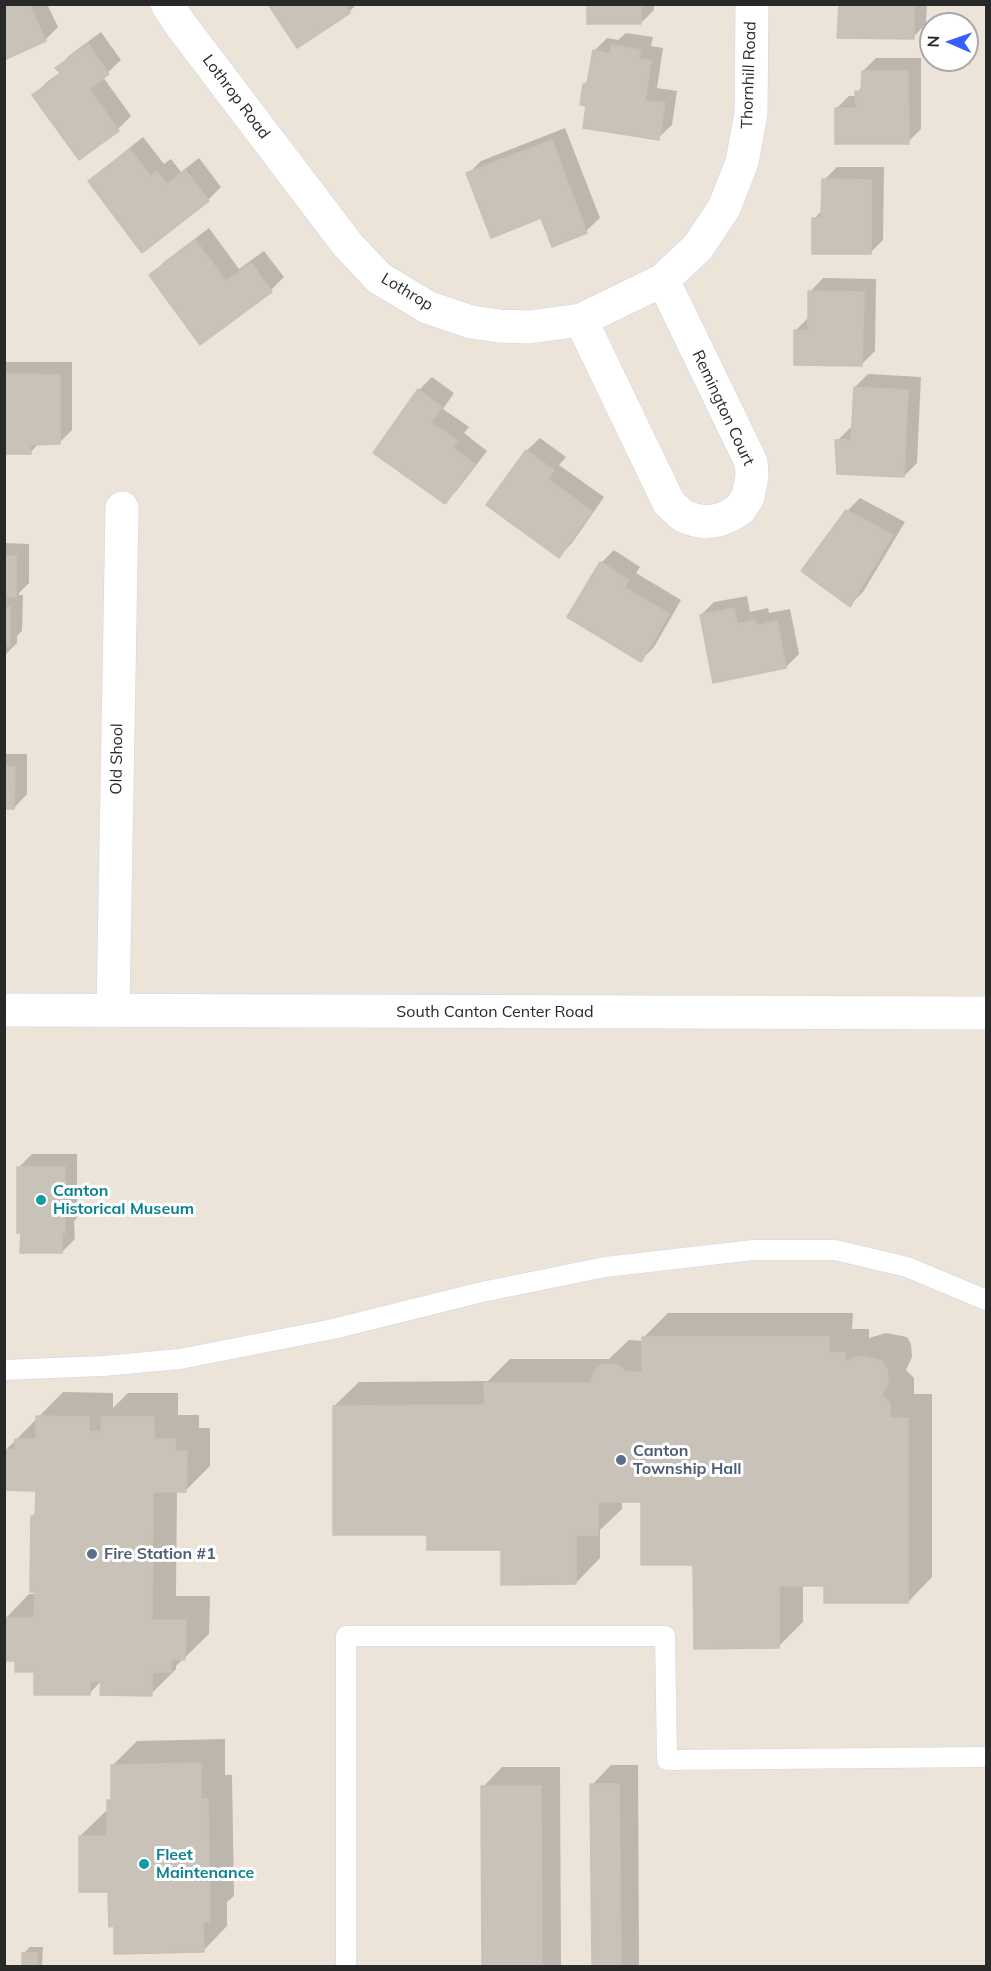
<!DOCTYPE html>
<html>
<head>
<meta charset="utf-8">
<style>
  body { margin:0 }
  #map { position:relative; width:991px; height:1971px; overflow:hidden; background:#ede4d9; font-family:Mulish,sans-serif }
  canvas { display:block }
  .frame { position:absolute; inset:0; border:6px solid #292929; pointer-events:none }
  .north { position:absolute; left:919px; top:12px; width:60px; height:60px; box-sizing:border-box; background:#fff; border:2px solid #a9a9a9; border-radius:50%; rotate:272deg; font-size:16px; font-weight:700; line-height:24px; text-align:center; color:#292929 }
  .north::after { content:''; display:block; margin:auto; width:21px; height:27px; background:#355fff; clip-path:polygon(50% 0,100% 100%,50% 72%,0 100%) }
</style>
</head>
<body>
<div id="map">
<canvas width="991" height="1971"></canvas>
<div class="frame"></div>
<div class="north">N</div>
</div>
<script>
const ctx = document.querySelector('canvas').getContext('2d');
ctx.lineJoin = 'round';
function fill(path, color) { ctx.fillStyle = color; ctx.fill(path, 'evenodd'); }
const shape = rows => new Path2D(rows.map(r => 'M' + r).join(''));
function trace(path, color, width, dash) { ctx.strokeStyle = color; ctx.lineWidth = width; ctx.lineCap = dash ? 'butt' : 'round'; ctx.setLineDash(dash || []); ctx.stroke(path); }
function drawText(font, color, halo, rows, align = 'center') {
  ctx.font = font + ' Mulish,sans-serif'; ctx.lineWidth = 6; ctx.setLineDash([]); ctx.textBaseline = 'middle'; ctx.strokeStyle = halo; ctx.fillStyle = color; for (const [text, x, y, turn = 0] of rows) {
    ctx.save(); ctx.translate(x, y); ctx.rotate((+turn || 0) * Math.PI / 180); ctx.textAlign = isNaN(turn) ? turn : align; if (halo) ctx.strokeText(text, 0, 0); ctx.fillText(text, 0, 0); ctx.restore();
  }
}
const shadow = shape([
  [4,4,47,4,58,27,45,40],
  [270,4,357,4,349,12],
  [589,4,654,4,654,10,641,23],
  [840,4,927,4,926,24,913,37],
  [101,32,121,60,103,77,131,116,118,129,79,158,34,95,47,82,61,72,57,68,70,55],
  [626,33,653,37,651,46,663,48,657,88,677,91,672,125,658,138,588,104,584,84,589,80,594,51,607,38,618,40],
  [876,58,921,58,921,129,908,142,836,109,849,96,857,96,857,92,863,86,863,71],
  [565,128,600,218,586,231,553,245,542,216,468,174,481,161],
  [143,137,164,164,171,159,181,172,199,158,221,187,208,200,90,182,103,169],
  [837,167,884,167,883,240,870,253,814,219,823,209,824,180],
  [209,228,239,269,264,251,284,277,271,290,151,275,164,262],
  [823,278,876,279,875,351,862,364,795,331,808,318,810,292],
  [4,362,72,362,72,430,59,443,39,443,30,453,4,452],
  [868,374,921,377,917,463,904,476,837,441,850,428,853,428,855,387],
  [432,377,454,393,443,409,469,427,464,433,487,451,458,489,445,502,419,390],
  [540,438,566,457,559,465,604,497,572,543,559,556,488,505,527,450],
  [860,498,905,522,863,592,850,605,847,511],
  [4,543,29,544,29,583,19,593,19,595,23,595,22,631,17,636,17,643,4,656],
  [614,550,640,567,636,573,681,600,654,647,641,660,601,563],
  [747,596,750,612,768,608,769,613,790,609,799,654,786,667,701,615,714,602],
  [4,754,27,754,27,794,14,808,4,807],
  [32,1154,77,1154,77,1218,74,1221,75,1239,62,1252,19,1167],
  [668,1313,853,1313,852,1329,869,1329,869,1338,886,1333,907,1337,911,1344,912,1357,906,1370,914,1378,914,1394,932,1394,932,1577,908,1602,825,1584,803,1584,803,1622,778,1647,695,1563,642,1501,622,1501,622,1509,600,1530,600,1558,576,1583,502,1548,429,1534,334,1406,359,1382,488,1381,510,1359,609,1359,629,1340,643,1341,643,1338],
  [63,1392,113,1393,113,1408,128,1393,178,1393,178,1415,199,1415,199,1428,210,1428,210,1466,186,1490,177,1490,176,1596,210,1596,209,1634,176,1666,176,1669,151,1694,102,1680,89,1694,36,1671,16,1660,5,1619,29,1594,36,1594,32,1516,37,1512,37,1489,5,1451],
  [225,1739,225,1775,232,1775,234,1896,227,1902,227,1926,203,1951,115,1925,110,1890,80,1836,105,1812,109,1812,109,1801,113,1796,113,1765,137,1741],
  [611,1765,638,1765,639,1966,593,1966,592,1785],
  [502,1767,560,1767,561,1966,484,1966,483,1787],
  [30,1947,43,1947,42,1966,23,1966,24,1953]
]);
const building = shape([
  [4,4,29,4,46,41,4,60,4,4],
  [268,4,344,4,350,13,297,48,268,4],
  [587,4,641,4,641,24,587,24,587,4],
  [839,4,914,4,914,39,837,38,839,4],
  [88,44,109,74,89,89,119,131,79,160,32,95,61,74,55,68,88,44],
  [611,45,640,50,639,59,651,61,645,101,665,103,659,140,583,128,586,106,580,105,583,84,587,84,593,50,610,54,611,45],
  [862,71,908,71,909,144,835,144,835,108,856,108,855,91,861,92,862,71],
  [552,140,587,233,552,247,541,218,491,238,466,173,552,140],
  [130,149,150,176,157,171,167,184,185,170,209,201,142,253,88,181,130,149],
  [822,179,871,180,871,254,812,254,812,218,821,218,822,179],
  [195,240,226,281,251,263,272,292,200,345,149,275,195,240],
  [808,291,864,292,862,366,794,365,794,330,808,331,808,291],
  [4,374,60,375,60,444,30,445,31,454,4,454,4,374],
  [854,387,908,390,904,477,837,474,835,440,851,440,854,387],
  [418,389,442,407,431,422,457,441,452,447,475,464,445,504,373,453,418,389],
  [526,450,554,470,548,479,592,511,559,558,486,505,526,450],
  [846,510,893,535,850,607,801,571,846,510],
  [4,556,16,556,16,597,6,597,6,608,10,607,10,646,5,646,5,658,4,556],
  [600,562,629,580,624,587,669,614,641,662,567,617,600,562],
  [734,608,737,624,755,620,757,626,777,621,786,668,713,683,700,615,734,608],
  [4,766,15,767,14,809,4,809,4,766],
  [17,1167,65,1167,65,1233,62,1233,62,1253,20,1253,21,1233,17,1233,17,1167],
  [642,1337,829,1337,829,1353,845,1353,845,1362,861,1356,882,1361,887,1369,888,1383,882,1395,890,1403,890,1418,908,1418,908,1603,824,1603,824,1586,779,1586,779,1648,694,1649,693,1565,641,1565,641,1502,598,1502,598,1535,576,1535,576,1584,501,1585,501,1550,427,1550,427,1535,333,1535,333,1406,485,1405,484,1383,590,1383,595,1370,603,1364,618,1365,626,1372,642,1372,642,1337],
  [36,1416,89,1417,89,1431,101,1432,102,1417,154,1417,154,1439,175,1439,175,1451,187,1451,186,1492,153,1492,152,1620,186,1620,185,1660,171,1660,172,1672,152,1672,152,1696,100,1695,101,1681,90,1681,90,1695,34,1695,34,1672,15,1672,15,1661,4,1661,4,1618,34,1618,35,1592,30,1592,31,1516,35,1516,36,1491,4,1490,4,1450,15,1450,15,1439,36,1439,36,1416],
  [201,1763,201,1799,208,1799,210,1922,203,1922,204,1952,114,1954,114,1926,109,1927,108,1892,79,1892,79,1836,107,1836,107,1800,111,1800,111,1765,201,1763],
  [590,1784,619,1784,621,1966,592,1966,590,1784],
  [481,1786,541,1786,542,1966,482,1966,481,1786],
  [22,1953,37,1953,37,1966,22,1966,22,1953]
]);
const service = shape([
  [4,1370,103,1366,180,1359,333,1329,482,1292,605,1267,753,1250,835,1250,907,1267,986,1300],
  [346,1966,346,1636,665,1636,667,1760,986,1757]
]);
const minor = shape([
  [167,4,180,24,347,244,379,278,427,307,471,322,499,326,529,327,581,320,663,280,698,247,724,208,742,162,751,114,752,4],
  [581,320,669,503,683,516,695,520,705,522,719,520,729,516,740,509,748,497,752,476,751,462,663,280],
  [113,1010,122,508]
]);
const secondary = shape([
  [4,1010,986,1013]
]);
const markers = [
  [41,1200,6,"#0f9aa8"],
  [621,1460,6,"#5c6f8a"],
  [92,1554,6,"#5c6f8a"],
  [144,1864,6,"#0f9aa8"]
];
const streetNames = [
  ["Thornhill Road",749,75,-88],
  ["Lothrop Road",236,97,53],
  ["Lothrop",407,292,31],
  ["Remington Court",723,408,65],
  ["Old Shool",117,759,-89],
  ["South Canton Center Road",495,1012]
];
const cultureNames = [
  ["Canton",53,1191],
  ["Historical Museum",53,1209],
  ["Fleet",156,1855],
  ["Maintenance",156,1873]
];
const serviceNames = [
  ["Canton",633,1451],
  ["Township Hall",633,1469],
  ["Fire Station #1",104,1554]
];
fill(shadow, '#0003');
fill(building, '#c8c2b8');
trace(building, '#c9c1b3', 1.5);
trace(service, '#cfd3e4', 21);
trace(minor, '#cfd3e4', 34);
trace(secondary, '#cfd3e4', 34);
trace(service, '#fff', 20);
trace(minor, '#fff', 33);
trace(secondary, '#fff', 33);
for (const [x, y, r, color] of markers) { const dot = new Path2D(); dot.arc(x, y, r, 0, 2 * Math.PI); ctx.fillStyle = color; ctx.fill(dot); trace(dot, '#fff', 2); }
drawText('16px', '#292929', '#fff', streetNames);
drawText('bold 16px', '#0d838f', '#fff', cultureNames, 'left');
drawText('bold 16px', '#4e5e75', '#fff', serviceNames, 'left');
</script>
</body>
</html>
